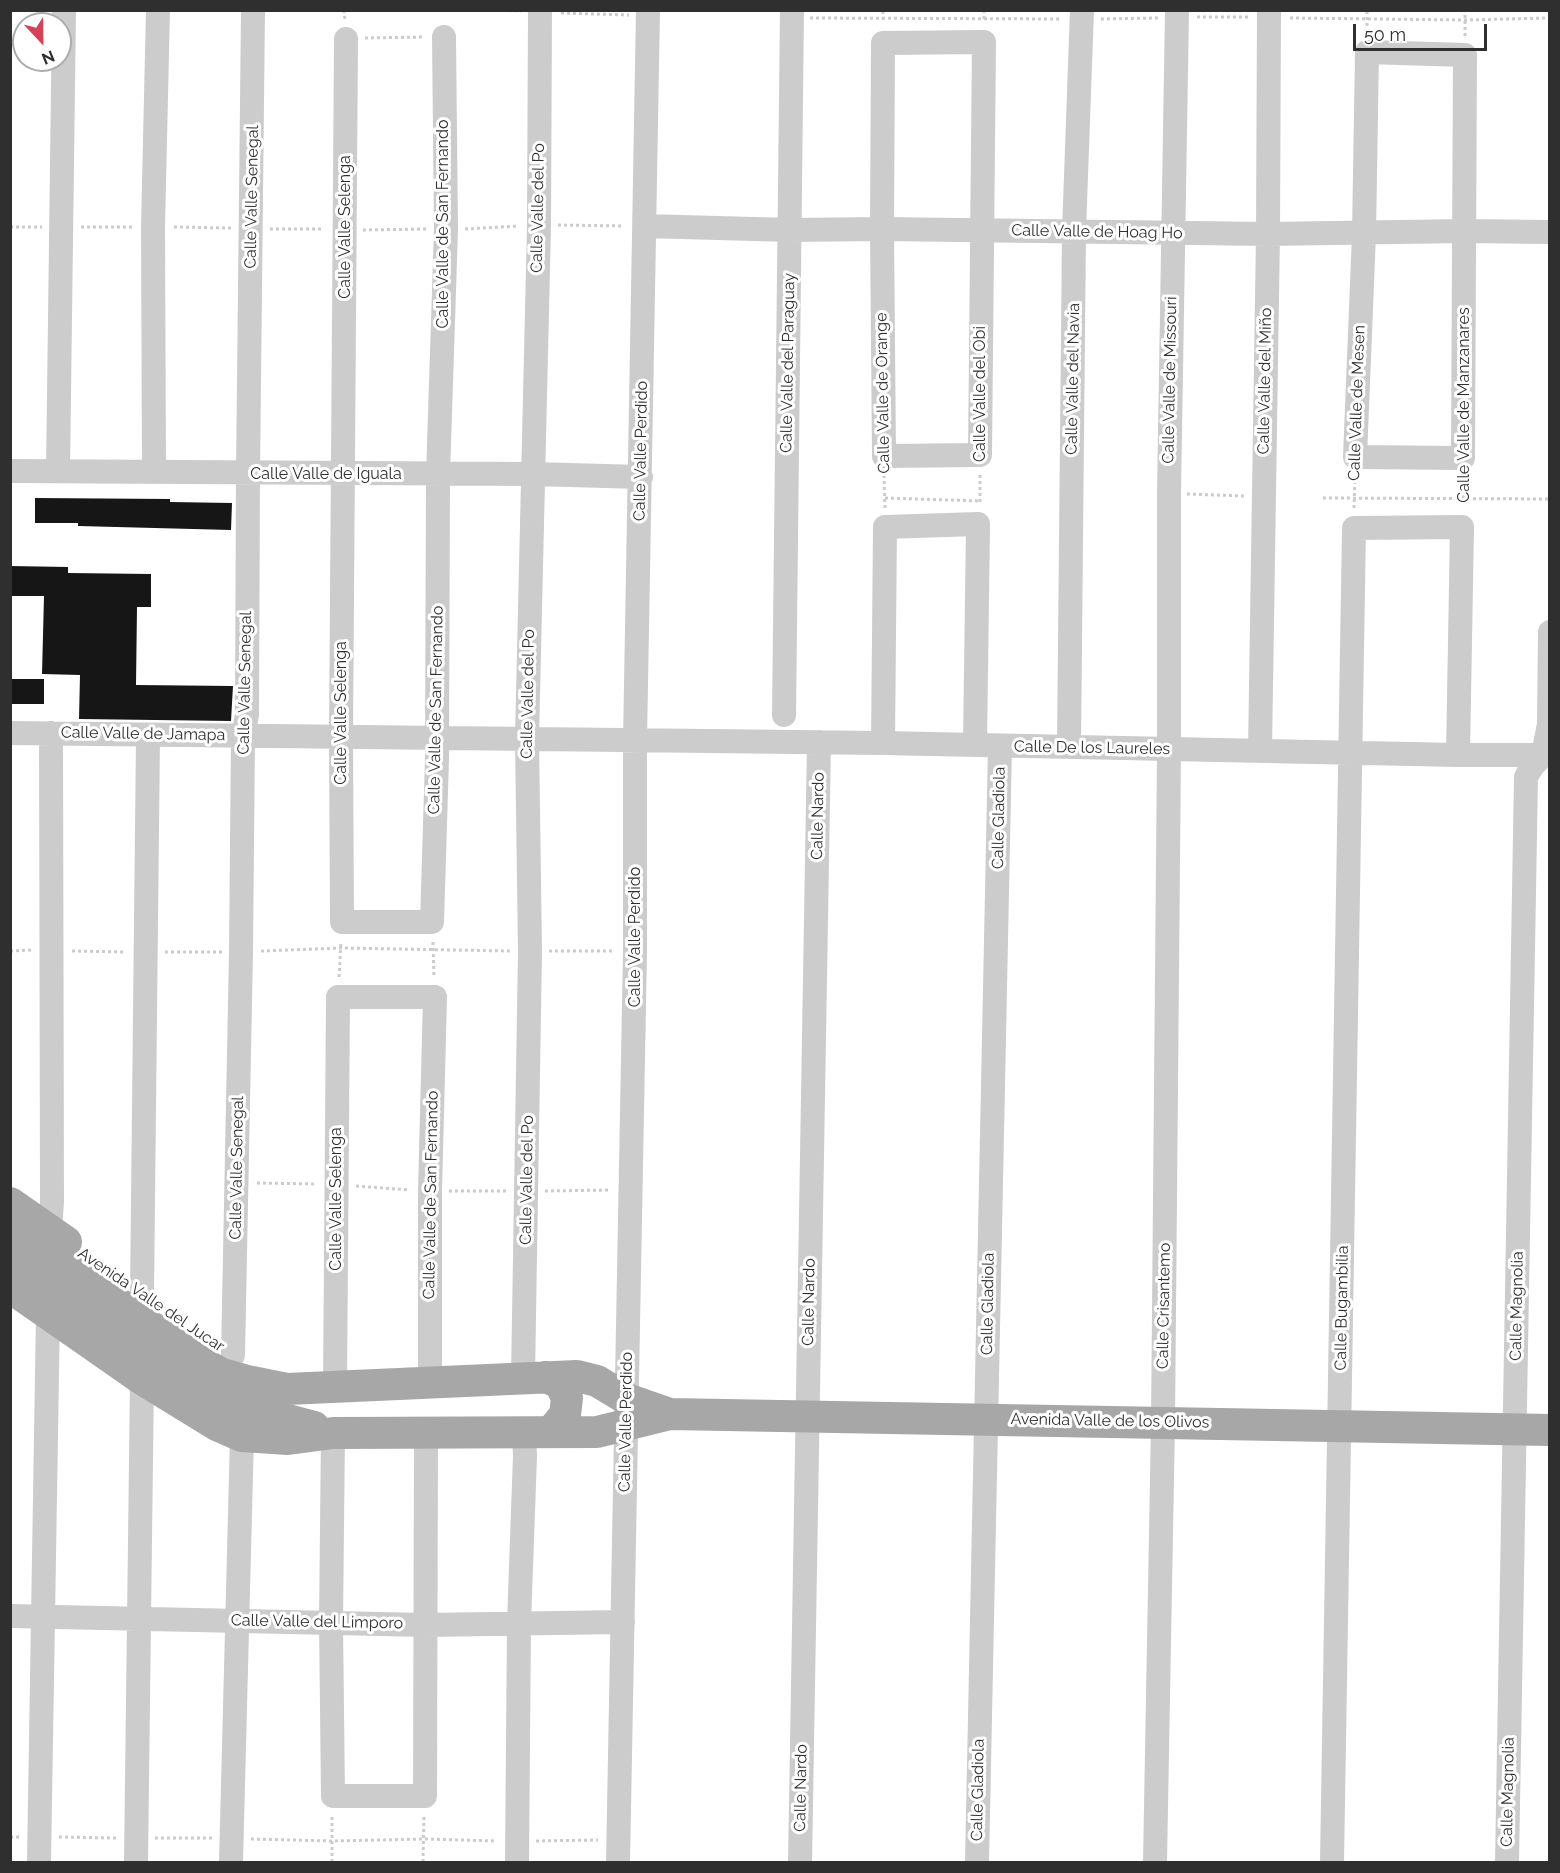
<!DOCTYPE html>
<html>
<head>
<meta charset="utf-8">
<style>
  body { margin:0 }
  #map { position:relative; width:1560px; height:1873px; overflow:hidden; background:#fff; font-family:Raleway,sans-serif }
  canvas { display:block }
  .frame { position:absolute; inset:0; border:12px solid #2f2f2f; pointer-events:none }
  .north { position:absolute; left:12px; top:12px; width:60px; height:60px; box-sizing:border-box; background:#fff; border:2px solid #acacac; border-radius:50%; rotate:158deg; font-size:16px; font-weight:700; line-height:24px; text-align:center; color:#2f2f2f }
  .north::after { content:''; display:block; margin:auto; width:21px; height:27px; background:#d64157; clip-path:polygon(50% 0,100% 100%,50% 72%,0 100%) }
  .scale { position:absolute; left:1353px; top:24px; width:134px; height:27px; box-sizing:border-box; border:3px solid #2f2f2f; border-top:0; padding-left:8px; font-size:18px; line-height:21px; white-space:nowrap; color:#2f2f2f; -webkit-text-stroke:4px #fff; paint-order:stroke }
</style>
</head>
<body>
<div id="map">
<canvas width="1560" height="1873"></canvas>
<div class="frame"></div>
<div class="north">N</div>
<div class="scale">50 m</div>
</div>
<script>
const ctx = document.querySelector('canvas').getContext('2d');
ctx.lineJoin = 'round';
function fill(path, color) { ctx.fillStyle = color; ctx.fill(path, 'evenodd'); }
const shape = rows => new Path2D(rows.map(r => 'M' + r).join(''));
function trace(path, color, width, dash) { ctx.strokeStyle = color; ctx.lineWidth = width; ctx.lineCap = dash ? 'butt' : 'round'; ctx.setLineDash(dash || []); ctx.stroke(path); }
function drawText(font, color, halo, rows, align = 'center') {
  ctx.font = font + ' Raleway,sans-serif'; ctx.lineWidth = 6; ctx.setLineDash([]); ctx.textBaseline = 'middle'; ctx.strokeStyle = halo; ctx.fillStyle = color; for (const [text, x, y, turn = 0] of rows) {
    ctx.save(); ctx.translate(x, y); ctx.rotate((+turn || 0) * Math.PI / 180); ctx.textAlign = isNaN(turn) ? turn : align; if (halo) ctx.strokeText(text, 0, 0); ctx.fillText(text, 0, 0); ctx.restore();
  }
}
const building = shape([
  [35,498,170,499,170,502,232,503,231,530,78,526,78,523,35,523],
  [10,566,68,567,68,573,151,574,151,607,137,607,136,685,233,686,231,721,79,719,80,675,42,674,44,596,10,596],
  [10,679,44,679,44,704,10,704]
]);
const path = shape([
  [344,10,345,21],
  [490,10,521,11],
  [561,13,629,15],
  [1197,17,1248,17],
  [810,18,1062,19],
  [1290,18,1465,20,1550,18],
  [984,19,984,10],
  [1101,19,1158,18],
  [883,20,883,10],
  [1367,32,1367,10],
  [1465,36,1465,10],
  [365,38,424,37],
  [558,225,624,226],
  [10,227,42,227],
  [81,227,132,227],
  [174,227,231,228],
  [270,229,324,229],
  [465,229,519,226],
  [363,230,426,229],
  [884,475,885,508],
  [1463,477,1464,507],
  [1187,494,1244,496],
  [885,498,980,501],
  [1323,498,1550,499],
  [980,502,980,475],
  [1354,508,1355,476],
  [433,942,434,978],
  [10,951,33,950],
  [72,951,126,952],
  [261,951,341,948,510,951],
  [549,951,615,951],
  [165,952,222,952],
  [339,977,341,942],
  [257,1183,317,1184],
  [356,1186,410,1190],
  [449,1191,506,1191],
  [545,1191,611,1190],
  [10,1837,20,1837],
  [59,1837,116,1838],
  [155,1838,212,1838],
  [251,1839,332,1841,424,1839,496,1841],
  [536,1841,598,1840],
  [332,1862,332,1816],
  [423,1862,424,1816]
]);
const minor = shape([
  [346,39,341,737,342,922,432,922,437,759,438,475,446,229,444,37],
  [984,42,980,455,884,456,882,229,883,43,984,42],
  [1367,52,1465,55,1463,458,1355,457,1364,234,1367,52],
  [645,226,790,230,882,229,1268,234,1464,231,1550,232],
  [10,471,533,474,641,477],
  [58,471,64,10],
  [154,472,153,227,158,10],
  [784,715,792,10],
  [10,733,883,743,1458,755,1550,755],
  [883,743,885,527,978,524,975,745],
  [1069,747,1074,231,1082,10],
  [1260,751,1268,234,1269,10],
  [50,1231,52,1201,51,733],
  [142,1293,148,736],
  [233,1355,241,952,243,736,247,715,248,474,253,10],
  [523,1378,530,951,527,738,539,225,540,10],
  [335,1387,338,997,435,997,430,1191,430,1382],
  [333,1433,331,1622,333,1796,425,1796,426,1433],
  [10,1616,426,1625,623,1622],
  [39,1862,48,1313],
  [136,1862,142,1379],
  [231,1862,242,1436],
  [517,1862,519,1623,525,1456,524,1433],
  [618,1862,635,951,635,741,648,10],
  [800,1862,819,742],
  [977,1862,1000,746],
  [1155,1862,1163,1423,1169,749,1169,493,1177,10],
  [1332,1862,1354,528,1462,527,1458,755],
  [1507,1862,1526,777,1532,767,1543,755,1549,724,1550,632]
]);
const major = shape([
  [10,1203,66,1242],
  [10,1230,96,1287,196,1359,222,1374,247,1381,287,1389,577,1376,597,1381,627,1399,670,1414],
  [10,1259,203,1389,254,1411,314,1427],
  [10,1287,142,1379,217,1425,242,1436,288,1439,333,1433,597,1432,670,1414,1550,1430],
  [545,1377,560,1383,567,1398,565,1415,551,1432]
]);
const streetNames = [
  ["Calle Valle Senegal",252,197,-89],
  ["Calle Valle del Po",538,208,-89],
  ["Calle Valle de San Fernando",443,224,-90],
  ["Calle Valle Selenga",345,227,-90],
  ["Calle Valle de Hoag Ho",1097,232,1],
  ["Calle Valle del Paraguay",788,363,-89],
  ["Calle Valle del Navia",1073,379,-89],
  ["Calle Valle de Missouri",1170,380,-89],
  ["Calle Valle del Miño",1265,381,-89],
  ["Calle Valle de Orange",883,393,-91],
  ["Calle Valle del Obi",980,394,-90],
  ["Calle Valle de Mesen",1357,403,-88],
  ["Calle Valle de Manzanares",1464,405,-90],
  ["Calle Valle Perdido",641,451,-89],
  ["Calle Valle de Iguala",326,474],
  ["Calle Valle Senegal",245,683,-89],
  ["Calle Valle del Po",528,694,-89],
  ["Calle Valle de San Fernando",436,710,-89],
  ["Calle Valle Selenga",341,713,-90],
  ["Calle Valle de Jamapa",143,734,1],
  ["Calle De los Laureles",1092,748,1],
  ["Calle Nardo",818,816,-89],
  ["Calle Gladiola",999,818,-89],
  ["Calle Valle Perdido",635,937,-90],
  ["Calle Valle Senegal",237,1168,-89],
  ["Calle Valle del Po",527,1180,-89],
  ["Calle Valle de San Fernando",431,1195,-89],
  ["Calle Valle Selenga",336,1199,-90],
  ["Avenida Valle del Jucar",151,1300,34],
  ["Calle Nardo",809,1302,-89],
  ["Calle Gladiola",988,1304,-89],
  ["Calle Crisantemo",1164,1306,-89],
  ["Calle Magnolia",1517,1306,-89],
  ["Calle Bugambilia",1342,1308,-89],
  ["Avenida Valle de los Olivos",1110,1421,1],
  ["Calle Valle Perdido",626,1422,-89],
  ["Calle Valle del Limporo",317,1622,1],
  ["Calle Nardo",801,1788,-89],
  ["Calle Gladiola",978,1790,-89],
  ["Calle Magnolia",1508,1792,-89]
];
fill(building, '#161616');
trace(path, '#ccc', 3, [3, 3]);
trace(minor, '#ccc', 24);
trace(major, '#a7a7a7', 32);
drawText('16px', '#2f2f2f', '#fff', streetNames);
</script>
</body>
</html>
